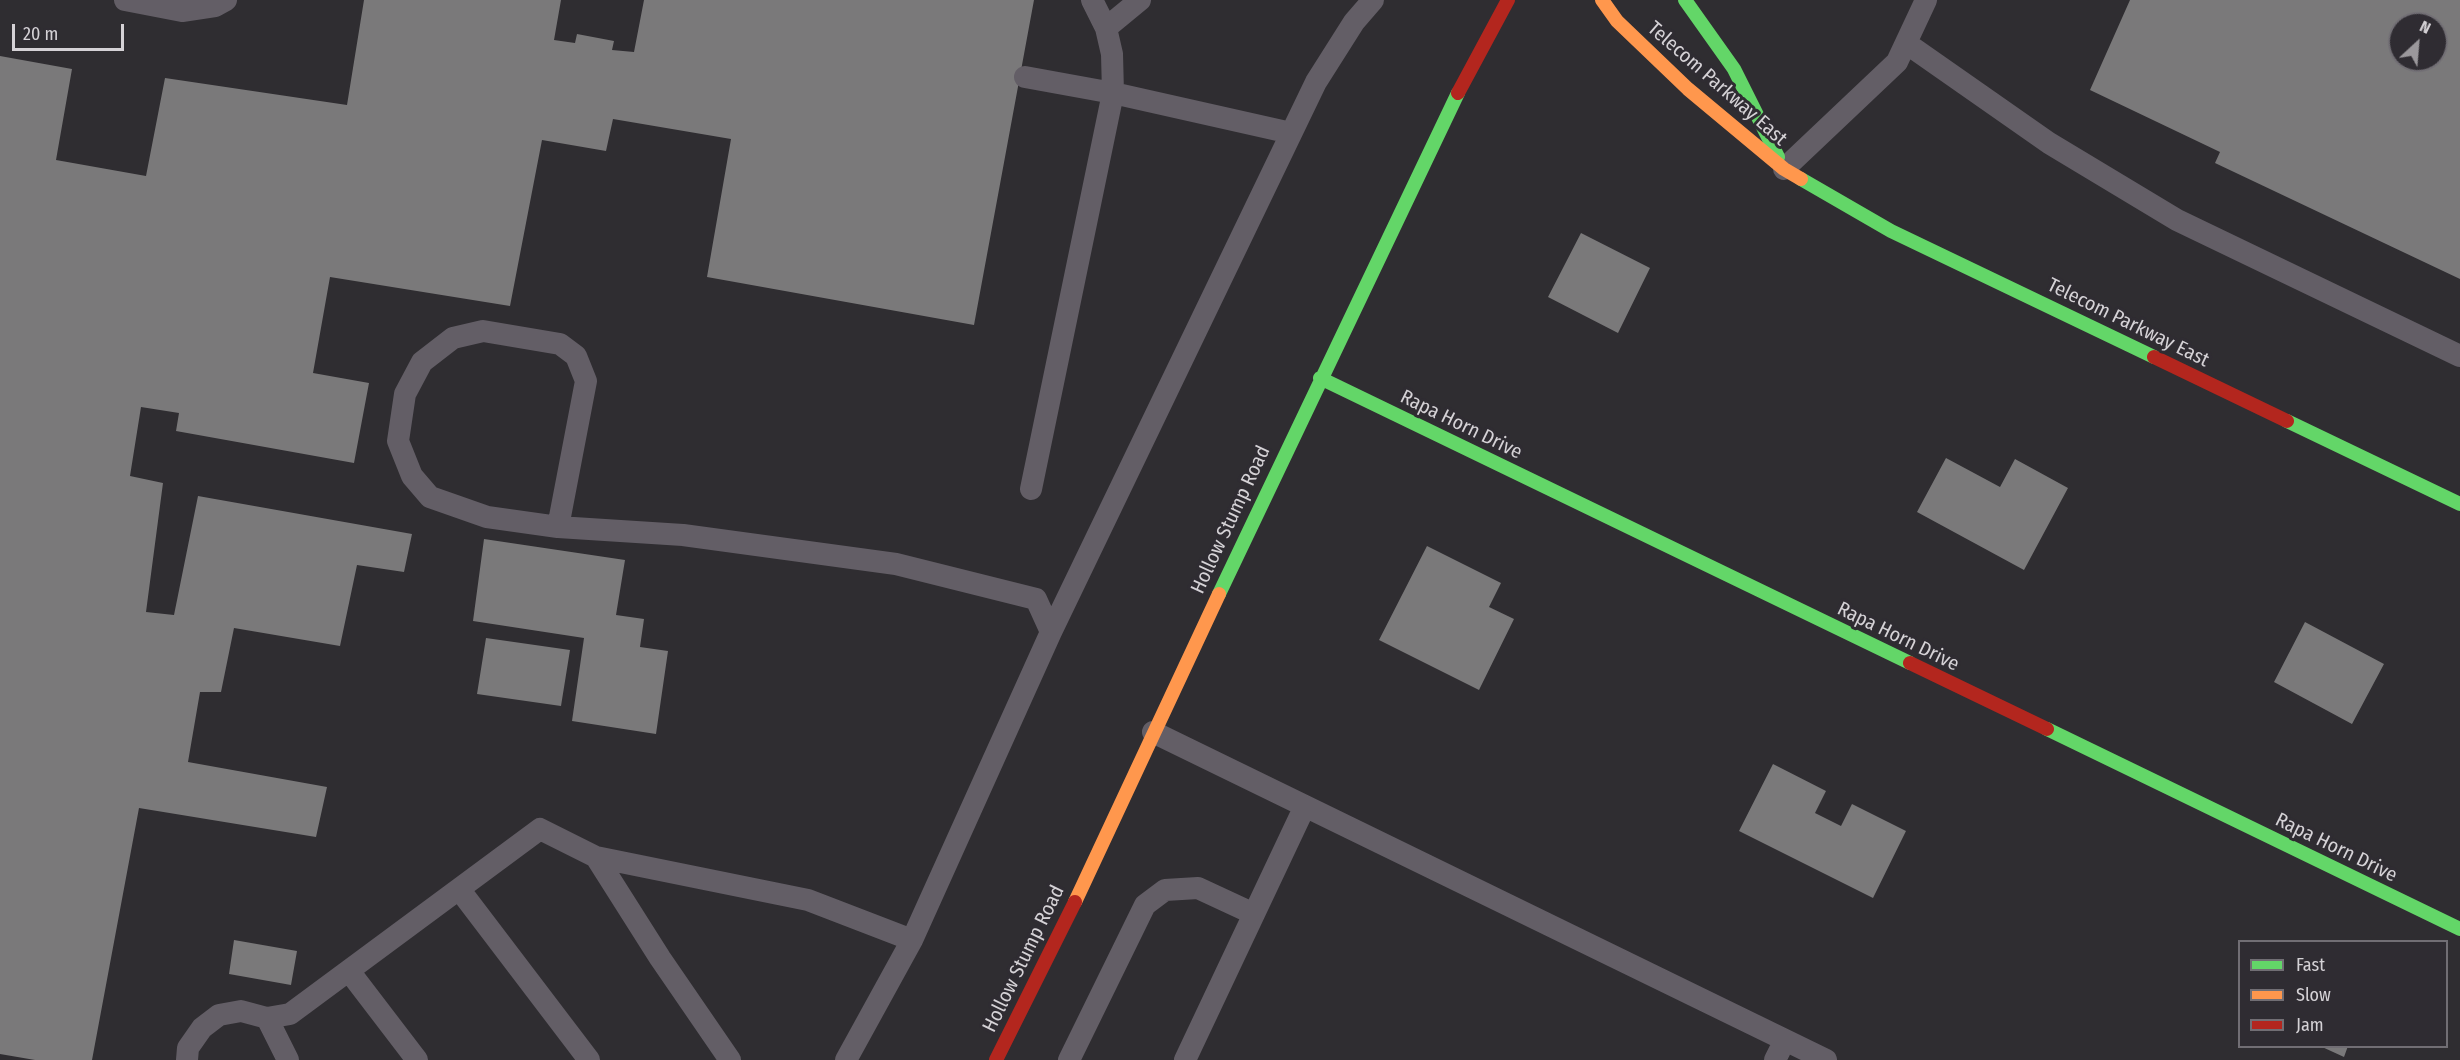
<!DOCTYPE html>
<html>
<head>
<meta charset="utf-8">
<style>
  body { margin:0 }
  #map { position:relative; width:2460px; height:1060px; overflow:hidden; background:#2f2d31; font-family:"Fira Sans Condensed",sans-serif }
  canvas { display:block }
  .legend { position:absolute; left:2238px; top:940px; width:210px; height:108px; box-sizing:border-box; background:#2f2c32; border:2px solid #716e74; margin:0; padding:8px 10px; list-style:none; font-size:18px; color:#d5d2d6 }
  .legend li { display:flex; align-items:center; gap:12px; height:30px }
  .legend b { width:30px; border:2px solid #716e74 }
  .north { position:absolute; left:2388px; top:12px; width:60px; height:60px; box-sizing:border-box; background:#2f2c32; border:2px solid #716e74; border-radius:50%; rotate:26deg; font-size:16px; font-weight:700; line-height:24px; text-align:center; color:#d5d2d6 }
  .north::after { content:''; display:block; margin:auto; width:21px; height:27px; background:#9b989c; clip-path:polygon(50% 0,100% 100%,50% 72%,0 100%) }
  .scale { position:absolute; left:12px; top:24px; width:112px; height:27px; box-sizing:border-box; border:3px solid #d5d2d6; border-top:0; padding-left:8px; font-size:18px; line-height:21px; white-space:nowrap; color:#d5d2d6; -webkit-text-stroke:4px #2f2c32; paint-order:stroke }
</style>
</head>
<body>
<div id="map">
<canvas width="2460" height="1060"></canvas>
<ul class="legend">
<li><b style="height:8px;background:#63d668"></b>Fast</li>
<li><b style="height:8px;background:#ff974d"></b>Slow</li>
<li><b style="height:8px;background:#b3261e"></b>Jam</li>
</ul>
<div class="north">N</div>
<div class="scale">20 m</div>
</div>
<script>
const ctx = document.querySelector('canvas').getContext('2d');
ctx.lineJoin = 'round';
function fill(path, color) { ctx.fillStyle = color; ctx.fill(path, 'evenodd'); }
const shape = rows => new Path2D(rows.map(r => 'M' + r).join(''));
function trace(path, color, width, dash) { ctx.strokeStyle = color; ctx.lineWidth = width; ctx.lineCap = dash ? 'butt' : 'round'; ctx.setLineDash(dash || []); ctx.stroke(path); }
function drawText(font, color, halo, rows, align = 'center') {
  ctx.font = font + ' "Fira Sans Condensed",sans-serif'; ctx.lineWidth = 6; ctx.setLineDash([]); ctx.textBaseline = 'middle'; ctx.strokeStyle = halo; ctx.fillStyle = color; for (const [text, x, y, turn = 0] of rows) {
    ctx.save(); ctx.translate(x, y); ctx.rotate((+turn || 0) * Math.PI / 180); ctx.textAlign = isNaN(turn) ? turn : align; if (halo) ctx.strokeText(text, 0, 0); ctx.fillText(text, 0, 0); ctx.restore();
  }
}
const building = shape([
  [364,0,561,0,554,40,575,43,577,34,614,41,612,50,634,52,644,0,1034,0,974,325,707,277,731,139,613,119,606,151,542,140,510,306,330,277,313,373,369,383,354,463,176,431,179,413,141,407,130,476,163,483,146,612,174,615,198,496,412,534,404,572,357,565,340,646,234,628,221,692,200,692,188,762,327,787,316,837,139,808,92,1060,35,1060,0,1054,0,56,72,69,56,160,146,176,165,78,347,105],
  [2130,0,2460,0,2460,279,2215,163,2220,152,2090,90],
  [2400,24,2436,24,2436,60,2400,60],
  [1581,233,1650,268,1618,333,1548,297],
  [1946,458,2000,487,2015,459,2068,488,2024,570,1917,512],
  [484,539,625,560,616,615,644,619,640,647,668,651,656,734,572,721,584,638,473,621],
  [1427,546,1501,583,1489,607,1514,619,1479,690,1379,640],
  [2305,622,2384,664,2352,724,2274,682],
  [486,638,570,650,561,706,477,694],
  [1773,764,1826,791,1815,813,1841,826,1852,804,1906,831,1873,898,1739,831],
  [234,940,297,951,291,985,229,974],
  [2320,1046,2348,1046,2344,1057]
]);
const lane = shape([
  [125,0,182,11,215,6,226,0],
  [1106,28,1140,0],
  [1906,43,2049,143,2177,220,2460,356],
  [1025,77,1113,93,1112,54,1106,28,1092,0],
  [1784,169,1897,62,1926,0],
  [1031,489,1113,93,1291,133],
  [558,527,586,381,576,356,560,344,483,331,453,338,422,362,405,394,398,441,412,476,430,497,487,517,558,527,683,535,896,564,1036,599,1051,632],
  [1153,732,1826,1060],
  [596,857,660,958,730,1060],
  [459,889,589,1060],
  [349,971,417,1060],
  [267,1018,288,1060],
  [187,1060,188,1048,202,1028,219,1015,241,1011,267,1018,290,1014,540,829,596,857,808,900,912,940],
  [846,1060,912,940,1051,632,1316,82,1354,22,1373,0],
  [1069,1060,1145,905,1165,890,1198,888,1254,914],
  [1185,1060,1305,806],
  [1775,1060,1785,1040]
]);
const fast = shape([
  [1685,0,1734,69,1778,157],
  [1801,179,1891,231,2154,357],
  [1320,378,1910,663],
  [2287,421,2460,504],
  [1219,594,1458,93],
  [2047,729,2460,929]
]);
const slow = shape([
  [1602,0,1617,21,1688,89,1784,169,1801,179],
  [1075,902,1219,594]
]);
const jam = shape([
  [1458,93,1508,0],
  [2154,357,2287,421],
  [1910,663,2047,729],
  [996,1060,1075,902]
]);
const streetNames = [
  ["Telecom Parkway East",1717,84,41],
  ["Telecom Parkway East",2128,323,26],
  ["Rapa Horn Drive",1461,425,26],
  ["Hollow Stump Road",1231,520,-65],
  ["Rapa Horn Drive",1898,637,26],
  ["Rapa Horn Drive",2336,848,26],
  ["Hollow Stump Road",1024,959,-64]
];
fill(building, '#7a797a');
trace(lane, '#635e66', 22);
trace(fast, '#63d668', 14);
trace(slow, '#ff974d', 14);
trace(jam, '#b3261e', 14);
drawText('20px', '#d5d2d6', '#2f2c32', streetNames);
</script>
</body>
</html>
